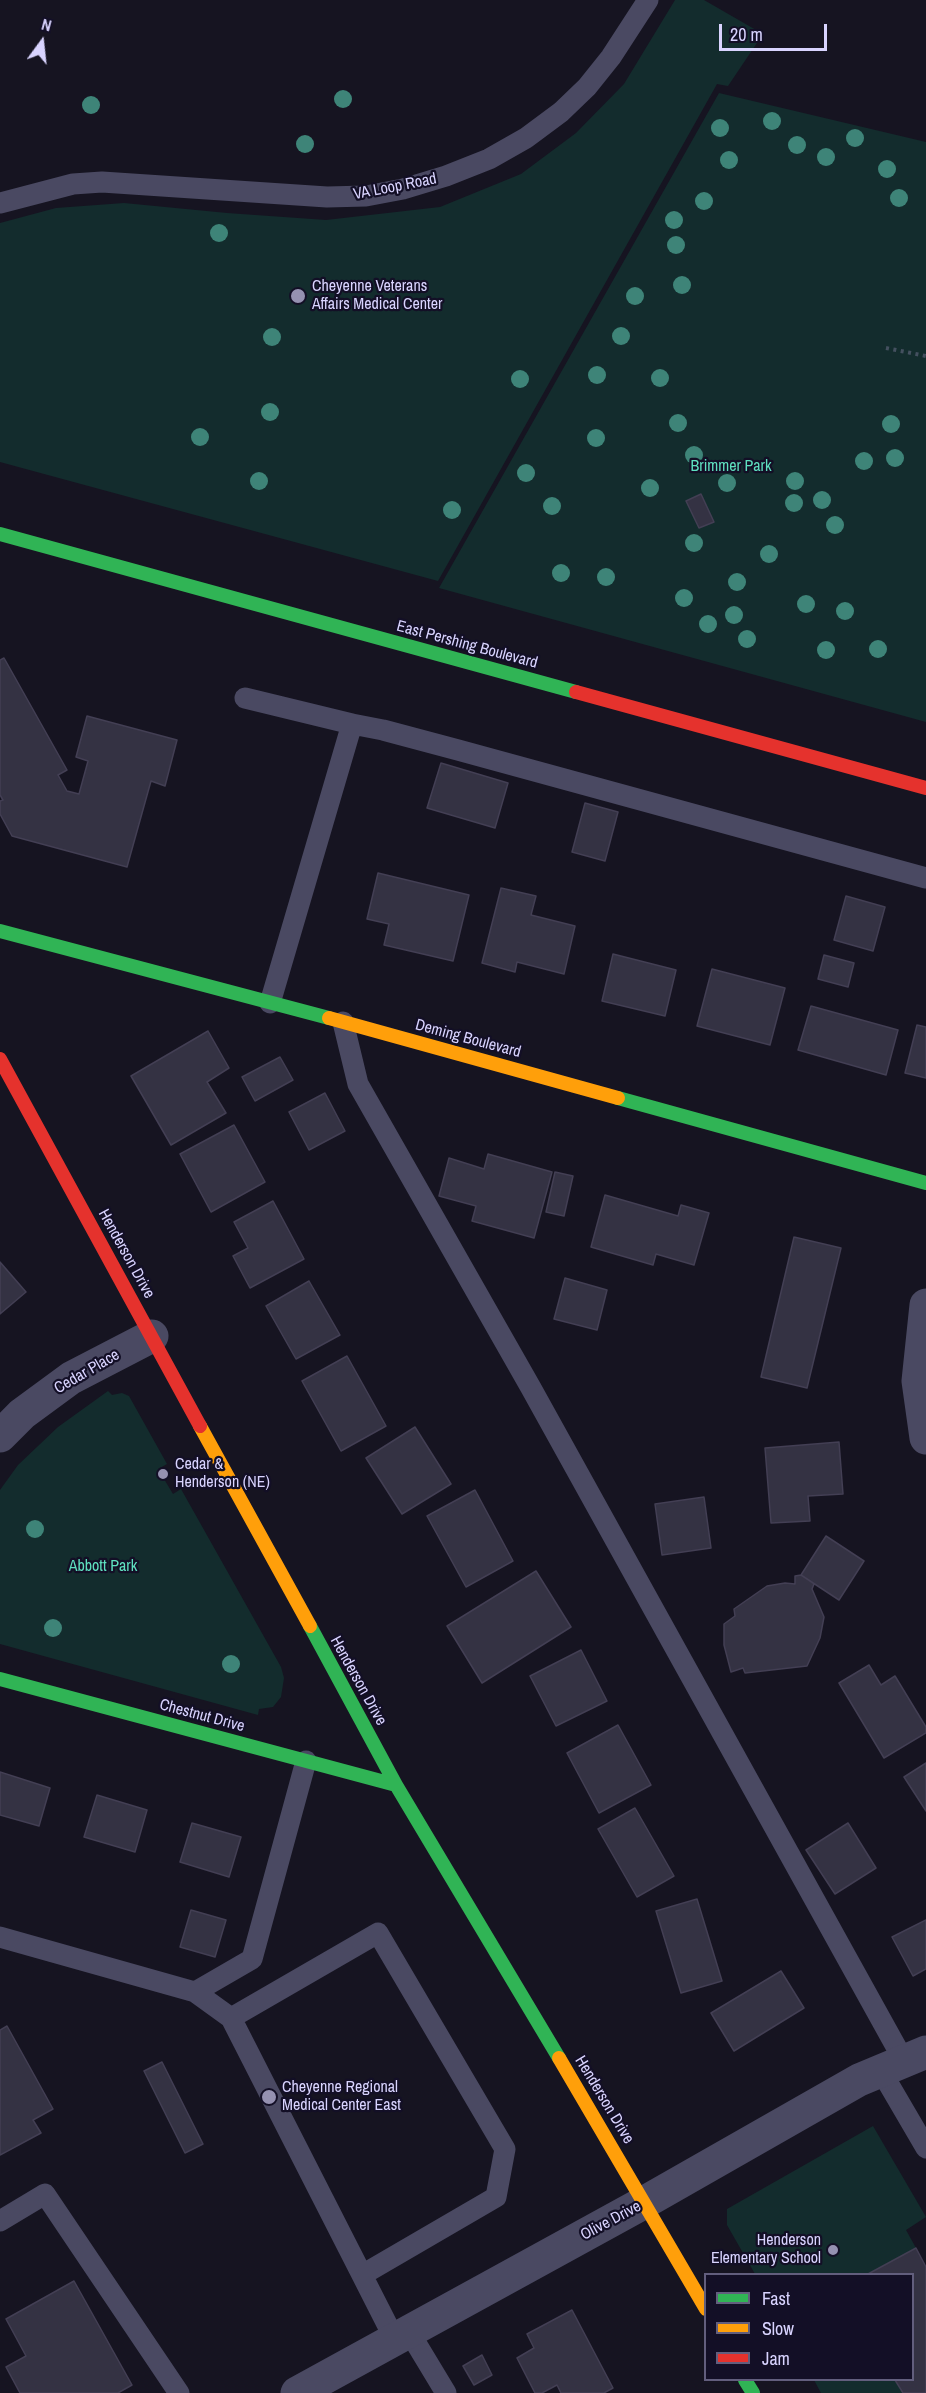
<!DOCTYPE html>
<html>
<head>
<meta charset="utf-8">
<style>
  body { margin:0 }
  #map { position:relative; width:926px; height:2393px; overflow:hidden; background:#161421; font-family:"Archivo Narrow",sans-serif }
  canvas { display:block }
  .legend { position:absolute; left:704px; top:2273px; width:210px; height:108px; box-sizing:border-box; background:#130f26; border:2px solid #625e7d; margin:0; padding:8px 10px; list-style:none; font-size:18px; color:#d9d4ff }
  .legend li { display:flex; align-items:center; gap:12px; height:30px }
  .legend b { width:30px; border:2px solid #625e7d }
  .north { position:absolute; left:12px; top:12px; width:60px; height:60px; -webkit-text-stroke:4px #130f26; paint-order:stroke; rotate:15deg; font-size:16px; font-weight:700; line-height:24px; text-align:center; color:#d9d4ff }
  .north::after { content:''; display:block; margin:auto; width:21px; height:27px; background:#d9d4ff; clip-path:polygon(50% 0,100% 100%,50% 72%,0 100%) }
  .scale { position:absolute; left:719px; top:24px; width:108px; height:27px; box-sizing:border-box; border:3px solid #d9d4ff; border-top:0; padding-left:8px; font-size:18px; line-height:21px; white-space:nowrap; color:#d9d4ff; -webkit-text-stroke:4px #130f26; paint-order:stroke }
</style>
</head>
<body>
<div id="map">
<canvas width="926" height="2393"></canvas>
<ul class="legend">
<li><b style="height:8px;background:#30b455"></b>Fast</li>
<li><b style="height:8px;background:#ff9f0a"></b>Slow</li>
<li><b style="height:8px;background:#e5322d"></b>Jam</li>
</ul>
<div class="north">N</div>
<div class="scale">20 m</div>
</div>
<script>
const ctx = document.querySelector('canvas').getContext('2d');
ctx.lineJoin = 'round';
function fill(path, color) { ctx.fillStyle = color; ctx.fill(path, 'evenodd'); }
const shape = rows => new Path2D(rows.map(r => 'M' + r).join(''));
function trace(path, color, width, dash) { ctx.strokeStyle = color; ctx.lineWidth = width; ctx.lineCap = dash ? 'butt' : 'round'; ctx.setLineDash(dash || []); ctx.stroke(path); }
function drawText(font, color, halo, rows, align = 'center') {
  ctx.font = font + ' "Archivo Narrow",sans-serif'; ctx.lineWidth = 4.5; ctx.setLineDash([]); ctx.textBaseline = 'middle'; ctx.strokeStyle = halo; ctx.fillStyle = color; for (const [text, x, y, turn = 0] of rows) {
    ctx.save(); ctx.translate(x, y); ctx.rotate((+turn || 0) * Math.PI / 180); ctx.textAlign = isNaN(turn) ? turn : align; if (halo) ctx.strokeText(text, 0, 0); ctx.fillText(text, 0, 0); ctx.restore();
  }
}
const green = shape([
  [675,0,704,0,763,34,728,86,717,84,438,581,0,462,0,223,56,208,124,203,227,213,326,220,440,207,521,174,576,133,624,84],
  [719,93,926,142,926,722,439,588],
  [108,1391,112,1395,122,1393,129,1396,167,1464,158,1469,173,1494,181,1489,281,1667,284,1678,281,1697,273,1707,259,1709,258,1715,0,1644,0,1490,18,1465,58,1427],
  [873,2126,926,2217,906,2230,916,2248,868,2274,755,2274,727,2225,727,2209],
  [814,2380,895,2380,903,2393,821,2393]
]);
const building = shape([
  [701,494,714,522,699,528,686,501,701,494],
  [4,658,67,770,58,775,67,791,79,794,88,761,76,757,87,716,177,740,165,786,151,781,127,867,12,836,0,814,0,801,3,800,0,795,0,660,4,658],
  [441,763,508,783,495,828,427,808,441,763],
  [585,803,618,812,605,861,572,852,585,803],
  [378,873,469,895,453,961,384,945,389,924,367,919,378,873],
  [501,888,536,896,531,915,575,926,564,974,517,962,515,972,482,963,501,888],
  [846,896,885,907,873,951,834,940,846,896],
  [613,954,676,970,665,1016,602,1001,613,954],
  [824,955,854,963,848,987,818,979,824,955],
  [712,969,785,988,770,1045,697,1026,712,969],
  [811,1006,898,1030,886,1075,798,1050,811,1006],
  [917,1025,926,1027,926,1078,905,1073,917,1025],
  [208,1031,229,1068,207,1082,226,1113,171,1145,131,1076,208,1031],
  [280,1057,293,1080,255,1101,242,1077,280,1057],
  [325,1093,345,1131,309,1150,289,1112,325,1093],
  [234,1125,265,1182,211,1212,180,1154,234,1125],
  [488,1154,552,1172,534,1238,472,1221,476,1206,439,1196,449,1158,484,1169,488,1154],
  [555,1172,573,1176,564,1216,546,1212,555,1172],
  [605,1195,678,1216,681,1205,709,1213,694,1265,656,1254,653,1265,591,1247,605,1195],
  [273,1201,304,1259,250,1288,233,1256,248,1248,234,1222,273,1201],
  [794,1237,841,1248,807,1388,761,1377,794,1237],
  [0,1262,26,1292,0,1314,0,1262],
  [565,1278,607,1290,597,1330,554,1319,565,1278],
  [309,1281,340,1335,296,1359,266,1306,309,1281],
  [347,1356,386,1426,341,1451,302,1381,347,1356],
  [415,1427,451,1484,402,1514,366,1458,415,1427],
  [839,1442,843,1494,808,1496,810,1521,771,1523,765,1448,839,1442],
  [475,1490,513,1561,466,1587,427,1516,475,1490],
  [704,1497,711,1548,662,1555,655,1504,704,1497],
  [826,1536,864,1561,839,1600,801,1575,826,1536],
  [536,1571,571,1627,482,1683,447,1626,536,1571],
  [801,1575,814,1584,812,1589,824,1617,820,1638,807,1666,745,1673,743,1668,731,1672,724,1645,724,1624,735,1616,734,1609,767,1586,785,1583,795,1584,795,1576,801,1575],
  [581,1650,607,1701,556,1726,530,1676,581,1650],
  [869,1665,881,1685,895,1676,926,1727,926,1733,884,1758,839,1683,869,1665],
  [618,1725,651,1785,599,1813,567,1753,618,1725],
  [926,1763,926,1811,904,1777,926,1763],
  [0,1772,50,1788,39,1826,0,1815,0,1772],
  [97,1795,147,1810,135,1852,84,1837,97,1795],
  [635,1808,674,1876,637,1897,598,1829,635,1808],
  [192,1823,241,1837,229,1877,180,1862,192,1823],
  [848,1823,876,1868,835,1894,806,1850,848,1823],
  [697,1899,722,1981,681,1993,656,1911,697,1899],
  [191,1910,226,1920,215,1957,180,1947,191,1910],
  [926,1920,926,1969,913,1976,892,1937,926,1920],
  [781,1971,804,2008,734,2051,711,2013,781,1971],
  [7,2026,53,2109,33,2120,41,2133,0,2155,0,2030,7,2026],
  [162,2062,203,2144,185,2153,144,2071,162,2062],
  [916,2248,926,2267,926,2393,903,2393,895,2380,912,2380,912,2274,868,2274,916,2248],
  [74,2281,132,2385,118,2393,20,2393,6,2367,26,2356,6,2319,74,2281],
  [572,2310,613,2388,604,2393,561,2393,557,2385,542,2393,535,2393,517,2358,534,2348,527,2334,572,2310],
  [482,2355,492,2375,474,2385,463,2366,482,2355]
]);
const path = shape([
  [886,348,926,356]
]);
const lane = shape([
  [0,203,73,184,102,182,327,197,366,196,403,189,446,176,489,159,526,138,561,112,587,87,611,57,648,0],
  [245,698,352,724],
  [270,1003,352,724,383,730,458,750,926,878],
  [343,1022,358,1084,531,1388,904,2061],
  [0,1937,195,1992,252,1959,306,1761],
  [195,1992,231,2018],
  [881,2071,926,2148],
  [0,2221,45,2194,179,2393],
  [362,2275,496,2197,505,2149,378,1933,231,2018,362,2275,394,2338],
  [408,2330,446,2393]
]);
const street = shape([
  [926,1305,918,1381,926,1438],
  [0,1436,22,1414,71,1378,152,1336],
  [297,2393,645,2202,859,2080,926,2052]
]);
const fast = shape([
  [0,534,576,692],
  [0,931,329,1018],
  [618,1098,926,1183],
  [310,1626,396,1785,559,2058],
  [0,1679,396,1785],
  [745,2380,753,2393]
]);
const slow = shape([
  [329,1018,618,1098],
  [200,1426,310,1626],
  [559,2058,706,2309]
]);
const jam = shape([
  [576,692,926,788],
  [0,1059,200,1426]
]);
const trees = [
  [343,99],
  [91,105],
  [772,121],
  [720,128],
  [855,138],
  [305,144],
  [797,145],
  [826,157],
  [729,160],
  [887,169],
  [899,198],
  [704,201],
  [674,220],
  [219,233],
  [676,245],
  [682,285],
  [635,296],
  [621,336],
  [272,337],
  [597,375],
  [660,378],
  [520,379],
  [270,412],
  [678,423],
  [891,424],
  [200,437],
  [596,438],
  [694,455],
  [895,458],
  [864,461],
  [526,473],
  [259,481],
  [795,481],
  [727,483],
  [650,488],
  [822,500],
  [794,503],
  [552,506],
  [452,510],
  [835,525],
  [694,543],
  [769,554],
  [561,573],
  [606,577],
  [737,582],
  [684,598],
  [806,604],
  [845,611],
  [734,615],
  [708,624],
  [747,639],
  [878,649],
  [826,650],
  [35,1529],
  [53,1628],
  [231,1664]
];
const markers = [
  [298,296,8,"#9591b1"],
  [163,1474,6,"#9591b1"],
  [269,2097,8,"#9591b1"],
  [833,2250,6,"#9591b1"]
];
const streetNames = [
  ["VA Loop Road",395,187,-11],
  ["East Pershing Boulevard",467,645,15],
  ["Deming Boulevard",468,1039,15],
  ["Henderson Drive",126,1254,61],
  ["Cedar Place",87,1372,-30],
  ["Henderson Drive",358,1681,61],
  ["Chestnut Drive",202,1716,15],
  ["Henderson Drive",604,2100,59],
  ["Olive Drive",611,2221,-28]
];
const poiNames = [
  ["Cheyenne Veterans",312,287],
  ["Affairs Medical Center",312,305],
  ["Cedar &",175,1465],
  ["Henderson (NE)",175,1483],
  ["Cheyenne Regional",282,2088],
  ["Medical Center East",282,2106],
  ["Henderson",821,2241,"right"],
  ["Elementary School",821,2259,"right"]
];
const parkNames = [
  ["Brimmer Park",731,467],
  ["Abbott Park",103,1567]
];
fill(green, '#132c2d');
fill(building, '#343243');
trace(building, '#433f54', 1.5);
trace(path, '#44505f', 4, [3, 4.5]);
trace(lane, '#4a4962', 21);
trace(street, '#4a4962', 33);
trace(fast, '#30b455', 14);
trace(slow, '#ff9f0a', 14);
trace(jam, '#e5322d', 14);
ctx.fillStyle = '#3e8478';
for (const [x, y] of trees) { ctx.beginPath(); ctx.arc(x, y, 9, 0, 2 * Math.PI); ctx.fill(); }
for (const [x, y, r, color] of markers) { const dot = new Path2D(); dot.arc(x, y, r, 0, 2 * Math.PI); ctx.fillStyle = color; ctx.fill(dot); trace(dot, '#130f26', 2); }
drawText('16px', '#d9d4ff', '#130f26', streetNames);
drawText('16px', '#d9d4ff', '#130f26', poiNames, 'left');
drawText('16px', '#5fe0c0', '#130f26', parkNames);
</script>
</body>
</html>
